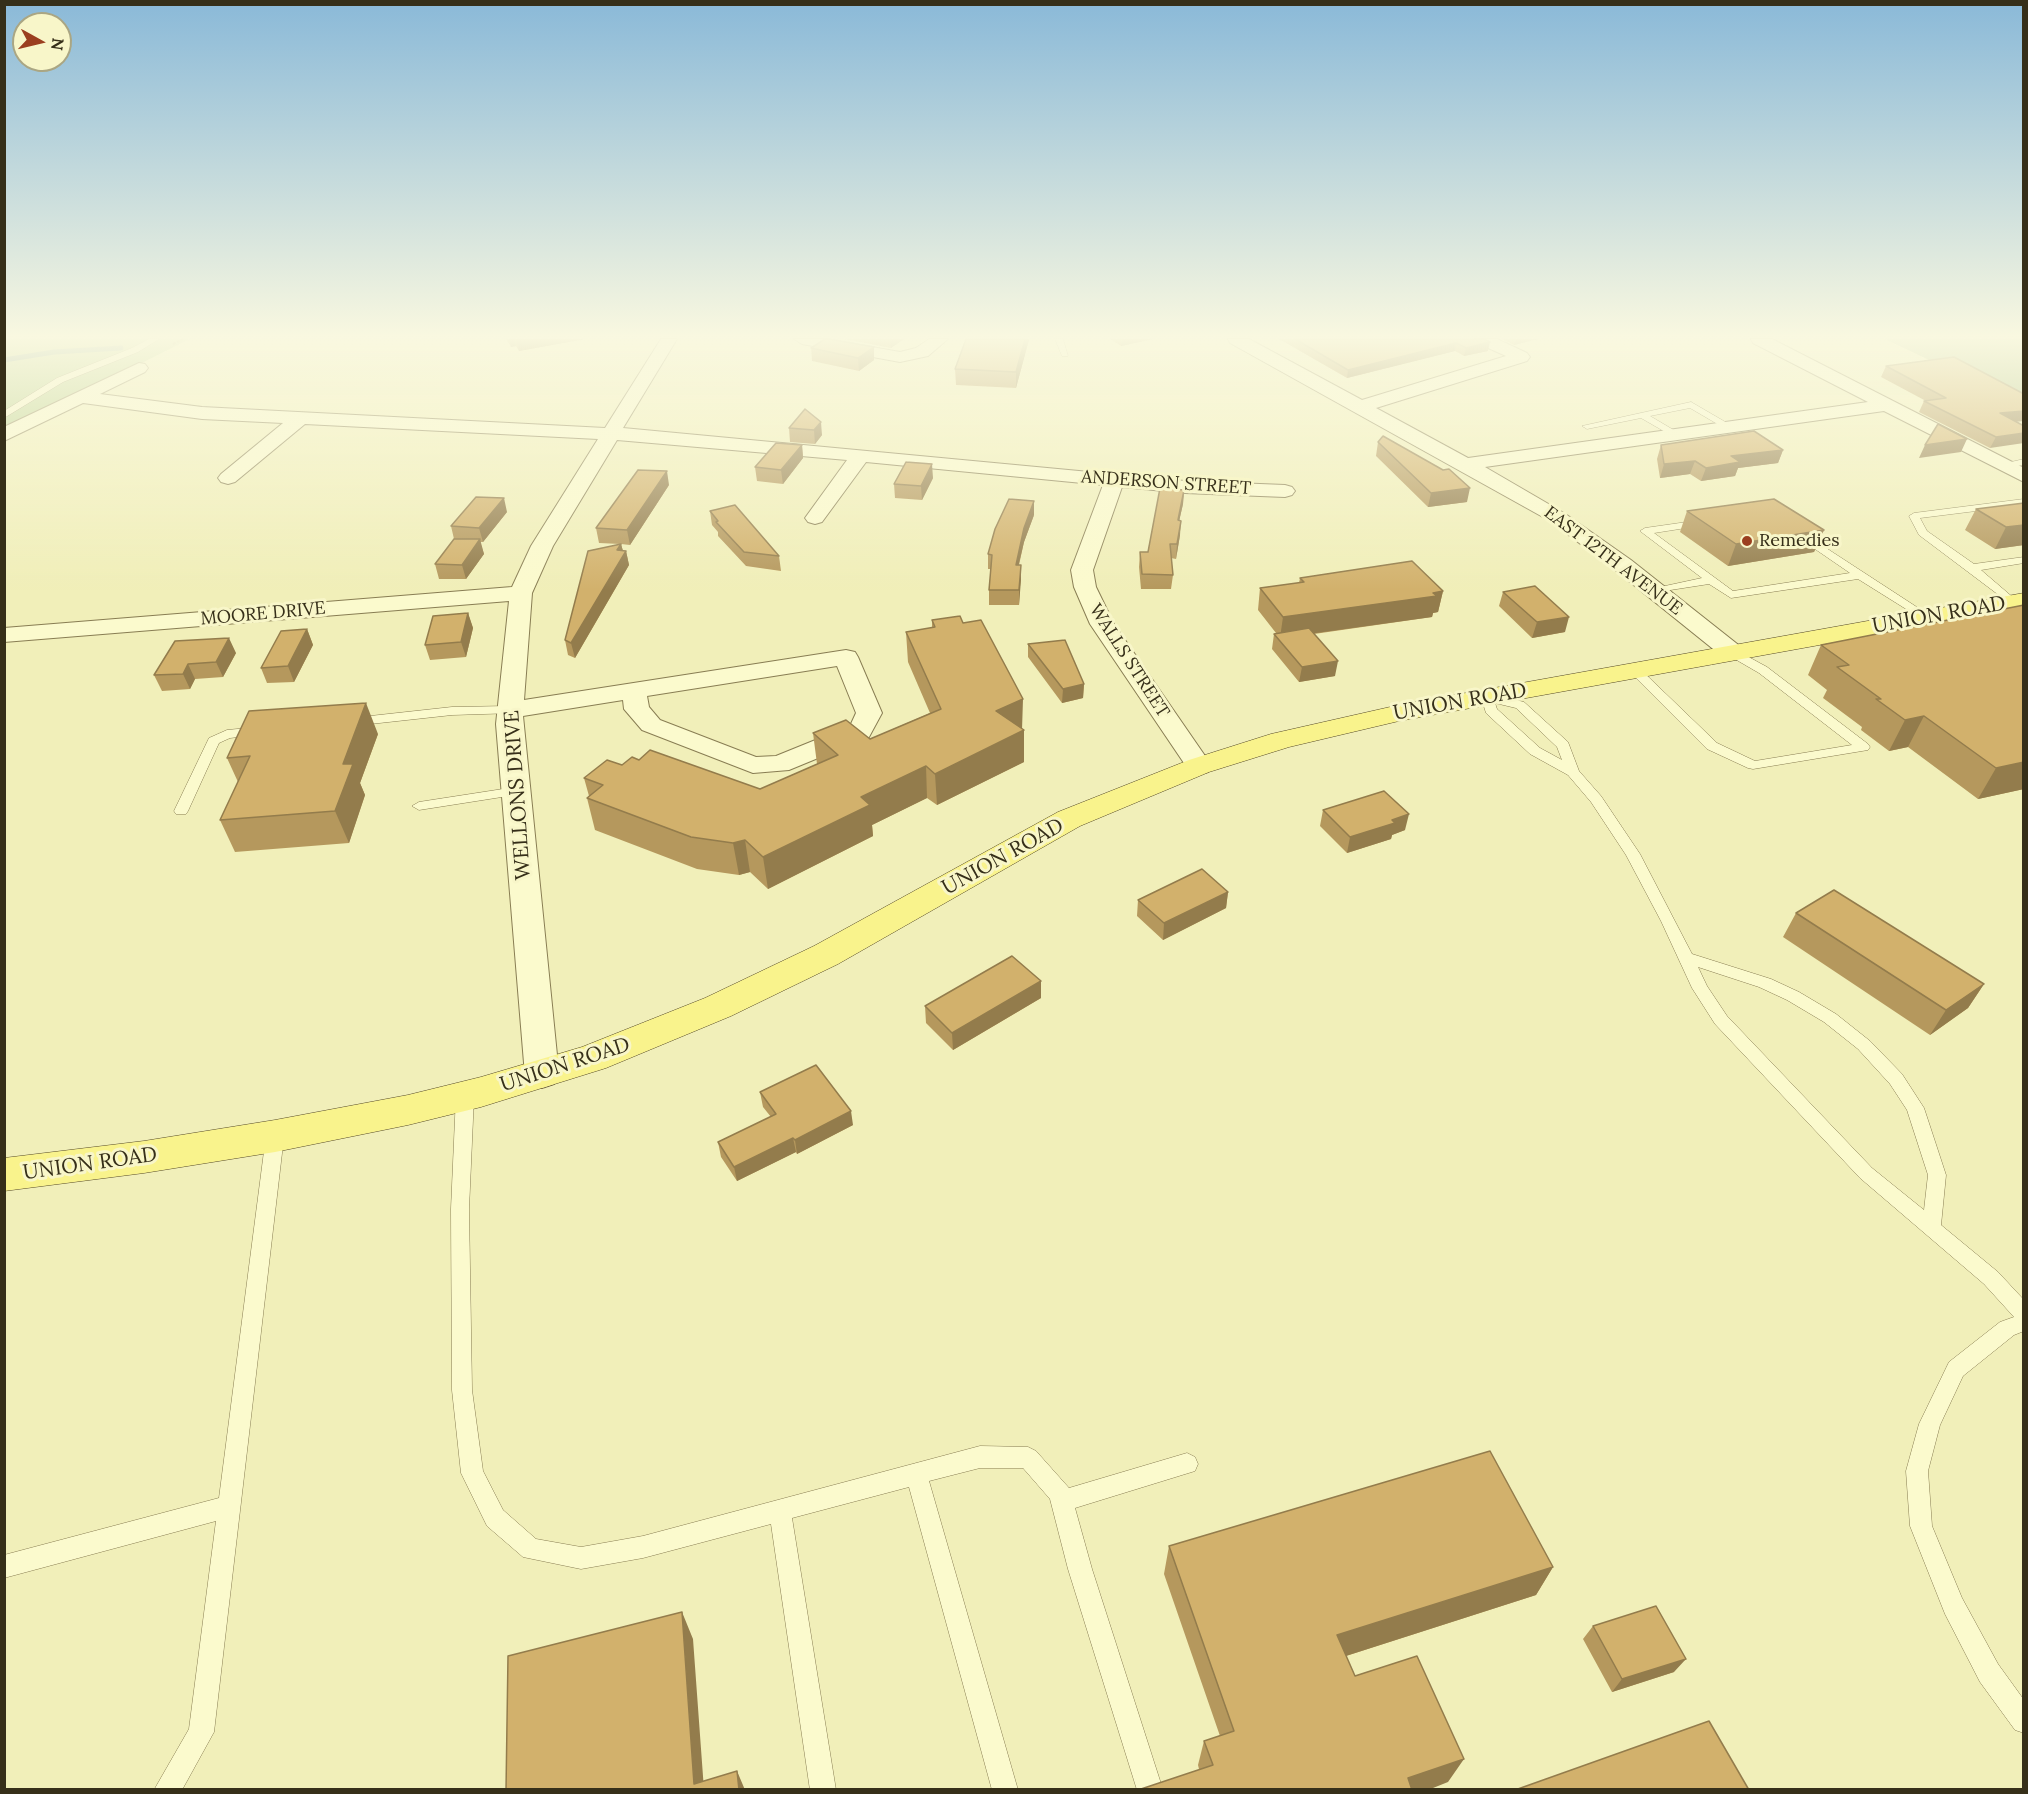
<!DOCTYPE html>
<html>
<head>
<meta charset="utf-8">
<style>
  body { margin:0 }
  #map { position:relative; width:2028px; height:1794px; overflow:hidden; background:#f1efb9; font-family:Lora,serif }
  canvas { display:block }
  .frame { position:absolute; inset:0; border:6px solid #362f19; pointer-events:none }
  .north { position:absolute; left:12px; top:12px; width:60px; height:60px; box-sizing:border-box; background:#f8f6c9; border:2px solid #aaa683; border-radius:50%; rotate:98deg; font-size:16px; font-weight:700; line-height:24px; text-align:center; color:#362f19 }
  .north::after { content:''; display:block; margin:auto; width:21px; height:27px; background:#9b3f1f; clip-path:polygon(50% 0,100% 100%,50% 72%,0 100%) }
</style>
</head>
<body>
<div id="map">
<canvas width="2028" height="1794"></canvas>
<div class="frame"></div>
<div class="north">N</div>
</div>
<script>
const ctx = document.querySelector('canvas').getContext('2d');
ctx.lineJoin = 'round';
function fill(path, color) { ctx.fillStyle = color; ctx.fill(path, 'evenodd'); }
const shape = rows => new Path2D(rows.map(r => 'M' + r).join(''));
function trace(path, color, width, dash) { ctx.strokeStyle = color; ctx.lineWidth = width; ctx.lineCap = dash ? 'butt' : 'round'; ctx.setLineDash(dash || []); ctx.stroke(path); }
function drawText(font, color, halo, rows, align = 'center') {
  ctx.font = font + ' Lora,serif'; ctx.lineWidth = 6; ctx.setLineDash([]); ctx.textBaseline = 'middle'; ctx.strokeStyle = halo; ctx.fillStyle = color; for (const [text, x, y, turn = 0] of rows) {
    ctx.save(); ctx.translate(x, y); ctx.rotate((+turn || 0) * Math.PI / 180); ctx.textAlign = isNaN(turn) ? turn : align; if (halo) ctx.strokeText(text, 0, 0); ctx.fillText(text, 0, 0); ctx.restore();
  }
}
const green = shape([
  [5,339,190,339,5,431]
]);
const cemetery = shape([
  [1885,339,2023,339,2023,405]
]);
const stream = shape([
  [4,360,54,352,121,348]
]);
const path = shape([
  [173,344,183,339]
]);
const lane = shape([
  [149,339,159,339,138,352,63,382,4,418,4,411,57,378,132,348,149,339],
  [1055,339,1063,339,1068,356,1062,356,1055,339],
  [1691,402,1734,427,1726,429,1690,408,1650,416,1677,432,1677,436,1674,437,1641,418,1587,429,1582,426,1691,402],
  [2024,459,2024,465,2003,468,1998,465,2024,459],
  [2024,499,2024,505,1920,518,1927,531,1974,564,2024,557,2024,563,1981,570,2016,600,2018,602,2012,605,1919,535,1909,516,1914,513,2024,499],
  [1701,520,1706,523,1705,525,1654,533,1733,591,1850,573,1796,536,1796,532,1800,531,1932,617,1930,619,1922,619,1858,579,1731,598,1709,584,1651,593,1651,589,1702,578,1640,531,1645,528,1701,520],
  [1732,648,1767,667,1868,744,1870,747,1868,750,1753,769,1748,768,1707,749,1628,670,1630,667,1638,667,1717,743,1755,761,1852,745,1759,673,1728,655,1728,649,1732,648],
  [1487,693,1524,702,1568,742,1579,771,1601,796,1640,854,1692,954,1771,979,1799,992,1836,1014,1870,1041,1902,1074,1924,1108,1946,1175,1941,1225,1998,1272,2024,1300,2024,1331,2014,1335,1963,1376,1940,1425,1928,1471,1932,1526,1962,1598,1998,1664,2024,1700,2024,1733,2015,1730,1980,1682,1945,1614,1910,1526,1906,1471,1919,1424,1949,1362,2000,1322,2014,1317,1984,1284,1860,1178,1715,1024,1692,988,1661,921,1626,855,1591,802,1568,775,1530,754,1486,713,1481,697,1487,693],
  [1495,703,1516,708,1557,747,1562,760,1540,748,1497,709,1495,703],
  [1698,967,1759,987,1787,1000,1824,1022,1858,1049,1890,1084,1907,1110,1928,1175,1924,1210,1872,1168,1727,1016,1707,986,1698,967],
  [510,706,516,710,515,713,452,715,352,726,346,722,352,718,452,707,510,706],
  [259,727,266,731,264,734,230,738,219,743,188,811,186,814,176,814,174,811,209,738,227,730,259,727],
  [516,787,521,788,523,791,521,794,419,810,412,806,419,802,516,787],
  [465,1089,471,1091,474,1096,469,1209,472,1390,483,1471,503,1510,536,1539,581,1547,643,1536,980,1446,1028,1447,1036,1451,1069,1488,1187,1453,1195,1457,1198,1464,1195,1471,1075,1508,1092,1569,1163,1790,1137,1790,1068,1569,1050,1499,1023,1468,980,1468,929,1481,1018,1790,992,1790,909,1487,792,1518,836,1790,810,1790,771,1524,643,1558,581,1569,523,1557,487,1526,461,1473,452,1390,451,1209,456,1096,459,1091,465,1089],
  [275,1129,281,1131,284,1136,214,1732,182,1790,154,1790,189,1729,216,1521,4,1578,4,1555,219,1498,266,1136,269,1131,275,1129]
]);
const street = shape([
  [661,339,677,339,623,428,1185,481,1285,485,1292,487,1295,491,1292,495,1285,497,1185,493,1122,487,1093,570,1096,587,1114,624,1212,766,1208,772,1199,774,1190,772,1090,624,1074,587,1071,570,1103,485,866,462,822,522,815,524,808,522,805,518,847,460,617,440,553,546,532,593,524,700,846,650,855,652,858,657,882,713,869,737,789,770,753,773,642,730,624,709,623,700,523,716,559,1075,554,1084,542,1088,530,1084,525,1075,496,724,509,601,4,642,4,628,512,587,531,546,598,439,305,424,235,482,228,484,221,482,218,478,221,474,283,423,202,419,83,403,4,441,4,427,139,363,145,364,148,368,145,372,100,394,202,407,605,428,661,339],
  [837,666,856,713,850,726,776,756,756,757,660,720,649,707,647,696,837,666],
  [794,339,827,339,900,352,916,348,929,339,948,339,928,356,900,362,802,344,794,339],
  [1228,339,1249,339,1362,400,1506,356,1477,343,1475,339,1497,339,1527,353,1530,357,1527,361,1376,408,1468,458,1868,402,1753,343,1751,339,1772,339,2024,468,2024,482,1884,411,1485,467,1564,513,1631,560,1741,647,1744,652,1741,657,1732,659,1723,657,1615,570,1550,521,1230,343,1228,339]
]);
const primary = shape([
  [2024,593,2024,608,1399,721,1289,747,1209,772,1080,826,838,964,731,1016,606,1068,481,1107,408,1125,275,1152,144,1173,4,1191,4,1158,144,1141,275,1120,408,1095,481,1077,582,1047,705,998,814,946,1058,812,1189,760,1271,734,1399,705,2024,593]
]);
const wall = shape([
  [506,339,585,339,519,351,516,346,511,347],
  [844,339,904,339,891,348],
  [966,339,1029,339,1016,388,956,385,955,369],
  [1110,339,1153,339,1121,346],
  [1279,339,1484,339,1488,351,1464,356,1455,351,1347,378],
  [1502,339,1538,339,1514,345],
  [874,347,874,360,859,371,812,361,811,348],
  [1886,366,2017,422,1990,448,1919,412,1924,401,1926,401,1881,377],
  [805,409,822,435,815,444,790,442,789,428],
  [1378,442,1467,502,1428,507,1376,456],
  [802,445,803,458,783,484,757,481,755,467],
  [1661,445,1783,450,1778,463,1738,468,1735,476,1701,481,1690,474,1660,478,1657,459],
  [933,478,922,500,895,498,894,484],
  [669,485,630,545,621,544,623,551,626,551,629,565,575,658,568,655,565,640,620,544,599,543,596,528],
  [1184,490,1183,504,1179,521,1180,535,1176,559,1171,558,1173,575,1171,589,1141,589,1139,567,1140,552,1148,552],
  [2024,503,2024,545,1995,549,1965,530,1976,509],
  [710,511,779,556,781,571,746,566,718,536,718,532,712,525],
  [1687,511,1824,530,1814,552,1728,566,1680,532],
  [507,512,483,542,480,542,484,554,466,579,439,579,435,564,454,539,451,526],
  [1034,515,1024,542,1019,565,1021,565,1019,605,989,605,989,590,991,569,988,569,988,554],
  [1300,578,1443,591,1438,612,1433,613,1432,617,1314,634,1335,676,1299,682,1272,649,1274,634,1276,633,1258,610,1260,588,1299,583],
  [1503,592,1565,632,1532,638,1499,606],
  [2024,605,2024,789,1978,799,1908,747,1889,751,1861,730,1862,727,1823,698,1827,690,1808,675,1821,645],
  [468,613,473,628,466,657,430,660,425,645],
  [932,620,1022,729,1024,762,937,805,927,798,872,825,873,836,768,889,750,872,739,875,697,869,595,830,587,798,589,796,584,778,622,765,639,760,760,789,817,764,813,733,870,739,930,713,908,662,906,632,932,628],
  [307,629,313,645,294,682,267,683,261,668],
  [175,641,236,653,223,677,195,679,190,689,162,691,154,675],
  [1028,644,1084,684,1083,698,1062,703,1028,657],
  [378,734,360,783,365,795,349,843,235,852,220,820,238,782,227,758],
  [1323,810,1405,830,1392,835,1391,839,1347,853,1320,826],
  [1228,892,1226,908,1163,940,1137,916,1138,900],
  [1796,913,1984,984,1968,1008,1930,1035,1783,937],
  [1041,998,953,1050,926,1023,925,1006],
  [760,1092,853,1125,797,1154,796,1152,737,1181,721,1157,718,1142,771,1117,763,1107],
  [1169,1546,1553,1567,1536,1595,1346,1656,1355,1676,1448,1782,1199,1769,1198,1765,1204,1741,1220,1736,1164,1574],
  [1593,1626,1674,1672,1612,1692,1583,1639]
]);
const shadedWall = shape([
  [509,339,515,339,516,346,511,347],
  [516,339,585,339,519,351],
  [890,339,904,339,891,348],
  [1025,339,1029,339,1029,340,1016,388,1016,372],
  [1122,339,1153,339,1121,346],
  [1516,339,1538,339,1514,345],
  [1490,342,1488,351,1464,356,1466,348],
  [1456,343,1455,351,1347,378,1348,370],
  [874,347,874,360,859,371,858,358],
  [2024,411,2024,421,1994,424,2000,413],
  [821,422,822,435,815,444,814,430],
  [2024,433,2024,443,1990,448,1996,437],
  [1967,439,1961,452,1919,458,1925,445],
  [802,445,803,458,783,484,781,470],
  [1783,450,1778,463,1738,468,1735,476,1701,481,1706,468,1731,456],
  [1695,461,1690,474,1660,478,1664,464],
  [932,464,933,478,922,500,921,486],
  [667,471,669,485,630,545,627,530],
  [1470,488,1467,502,1428,507,1431,493],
  [1184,490,1183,504,1176,535,1178,520],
  [504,498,507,512,483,542,479,528],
  [1034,501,1034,515,1024,542,1015,580,1016,565,1024,528],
  [1181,521,1180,535,1176,559,1177,544],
  [2024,525,2024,545,1995,549,2006,527],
  [1824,530,1814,552,1728,566,1736,544],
  [480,539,484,554,466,579,462,565],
  [621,544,624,555,626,551,629,565,575,658,571,643,617,550],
  [1021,565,1021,580,1019,605,1019,590],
  [1443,591,1438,612,1433,613,1432,617,1280,638,1283,617],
  [468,613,473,628,466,657,461,642],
  [1569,617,1565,632,1532,638,1537,622],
  [307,629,313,645,294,682,288,666],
  [229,638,236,653,223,677,216,662],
  [1338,661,1335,676,1299,682,1302,667],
  [188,664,195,679,190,689,183,674],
  [1084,684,1083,698,1062,703,1063,689],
  [1023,699,1022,730,996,711],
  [366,703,378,734,360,783,365,795,349,843,335,811,343,764],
  [1924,716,1908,747,1889,751,1905,720],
  [1024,730,1024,762,937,805,935,774],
  [2024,762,2024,789,1978,799,1996,768],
  [926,766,927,798,872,825,873,836,768,889,763,857,861,797],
  [1409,814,1405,830,1392,835,1391,839,1347,853,1350,837,1392,820],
  [745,840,750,872,739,875,733,843],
  [1228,892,1226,908,1163,940,1164,923],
  [1041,981,1041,998,953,1050,952,1033],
  [1984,984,1968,1008,1930,1035,1946,1010],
  [851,1111,853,1125,797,1154,795,1140],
  [793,1138,796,1152,737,1181,734,1167],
  [1553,1567,1536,1595,1327,1662,1337,1635],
  [682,1612,693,1639,704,1790,694,1784],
  [1686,1659,1674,1672,1612,1692,1622,1679],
  [1464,1759,1448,1782,1428,1790,1401,1790,1408,1778],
  [737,1771,745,1790,739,1790]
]);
const building = shape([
  [825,339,829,339,874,347,858,358,811,348,825,339],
  [966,339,1025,339,1016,372,955,369,966,339],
  [1295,339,1484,339,1490,342,1466,348,1456,343,1348,370,1295,339],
  [1954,357,2024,394,2024,411,2000,413,2024,426,2024,433,1996,437,1924,401,1946,398,1886,366,1954,357],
  [805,409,821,422,814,430,789,428,805,409],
  [1938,424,1967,439,1925,445,1938,424],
  [1754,431,1783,450,1731,456,1740,462,1706,468,1695,461,1664,464,1661,445,1754,431],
  [1383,436,1443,470,1449,469,1470,488,1431,493,1378,442,1383,436],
  [776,443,802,445,781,470,755,467,776,443],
  [906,462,932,464,921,486,894,484,906,462],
  [638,470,667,471,627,530,596,528,638,470],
  [1160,488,1184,490,1178,520,1181,521,1177,544,1170,544,1173,575,1142,574,1140,552,1148,552,1160,488],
  [476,497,504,498,479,528,451,526,476,497],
  [1009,499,1034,501,1024,528,1016,565,1021,565,1019,590,989,590,992,555,988,554,995,529,1009,499],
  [1774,499,1824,530,1736,544,1687,511,1774,499],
  [2024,503,2024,525,2006,527,1976,509,2024,503],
  [735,505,779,556,744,552,716,522,718,521,710,511,735,505],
  [454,539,480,539,462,565,435,564,454,539],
  [621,544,617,550,626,551,571,643,565,640,588,551,621,544],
  [1412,561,1443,591,1433,593,1437,596,1283,617,1260,588,1304,582,1300,578,1412,561],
  [1535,586,1569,617,1537,622,1503,592,1535,586],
  [2024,605,2024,762,1996,768,1924,716,1905,720,1876,699,1881,699,1837,667,1849,665,1821,645,2024,605],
  [468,613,461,642,425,645,433,616,468,613],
  [960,616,963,623,981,620,1023,699,996,711,1024,730,935,774,926,766,861,797,870,805,763,857,745,840,733,843,691,837,587,798,603,785,584,778,607,760,622,765,632,757,639,760,650,750,760,789,838,755,813,733,846,720,870,739,941,709,906,632,935,627,932,620,960,616],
  [1309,628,1338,661,1302,667,1274,634,1309,628],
  [307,629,288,666,261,668,281,631,307,629],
  [229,638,216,662,188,664,183,674,154,675,175,641,229,638],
  [1065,640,1084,684,1063,689,1028,644,1065,640],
  [366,703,343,764,353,764,335,811,220,820,250,756,227,758,249,711,366,703],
  [1384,791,1409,814,1392,820,1395,823,1350,837,1323,810,1384,791],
  [1202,869,1228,892,1164,923,1138,900,1202,869],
  [1834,890,1984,984,1946,1010,1796,913,1834,890],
  [1012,956,1041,981,952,1033,925,1006,1012,956],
  [816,1065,851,1111,795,1140,793,1138,734,1167,718,1142,776,1114,760,1092,816,1065],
  [1490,1451,1553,1567,1337,1635,1355,1676,1417,1656,1464,1759,1408,1778,1412,1790,1138,1790,1213,1765,1204,1741,1234,1731,1169,1546,1490,1451],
  [1656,1606,1686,1659,1622,1679,1593,1626,1656,1606],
  [682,1612,694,1784,737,1771,739,1790,506,1790,508,1656,682,1612],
  [1709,1721,1749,1790,1515,1790,1709,1721]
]);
const markers = [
  [1747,541,6,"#9b3f1f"]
];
const farStreetnames = [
  ["ANDERSON STREET",1166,483,4],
  ["EAST 12TH AVENUE",1613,561,37],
  ["MOORE DRIVE",263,614,-5],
  ["WALLS STREET",1129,661,57]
];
const farPoinames = [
  ["Remedies",1759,541]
];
const streetNames = [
  ["UNION ROAD",1939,615,-10],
  ["UNION ROAD",1460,702,-10],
  ["WELLONS DRIVE",518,795,-94],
  ["UNION ROAD",1003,857,-29],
  ["UNION ROAD",565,1065,-18],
  ["UNION ROAD",90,1164,-8]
];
fill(green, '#b6cf8d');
fill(cemetery, '#aec28e');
trace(stream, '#668e8e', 5);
trace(lane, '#887d53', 1);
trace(street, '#887d53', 2);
trace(primary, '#554928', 1);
trace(path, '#887d53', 2, [3, 1.5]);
fill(lane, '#fbfacd');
fill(street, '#fbfacd');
fill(primary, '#f9f38c');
fill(wall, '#b5985d');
fill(shadedWall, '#937c4c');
fill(building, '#d2b16c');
trace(building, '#937c4c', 1.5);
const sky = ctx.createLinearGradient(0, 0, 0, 590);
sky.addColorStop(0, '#8ab9d8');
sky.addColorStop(0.57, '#f9f8e0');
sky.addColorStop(1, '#f9f8e000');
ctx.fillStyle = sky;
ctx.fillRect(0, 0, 2028, 590);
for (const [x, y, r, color] of markers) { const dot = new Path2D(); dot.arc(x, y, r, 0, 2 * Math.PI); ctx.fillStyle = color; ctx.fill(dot); trace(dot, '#f8f6c9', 2); }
drawText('18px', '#362f19', '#f8f6c9', farStreetnames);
drawText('18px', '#362f19', '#f8f6c9', farPoinames, 'left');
drawText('21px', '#362f19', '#f8f6c9', streetNames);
</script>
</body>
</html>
